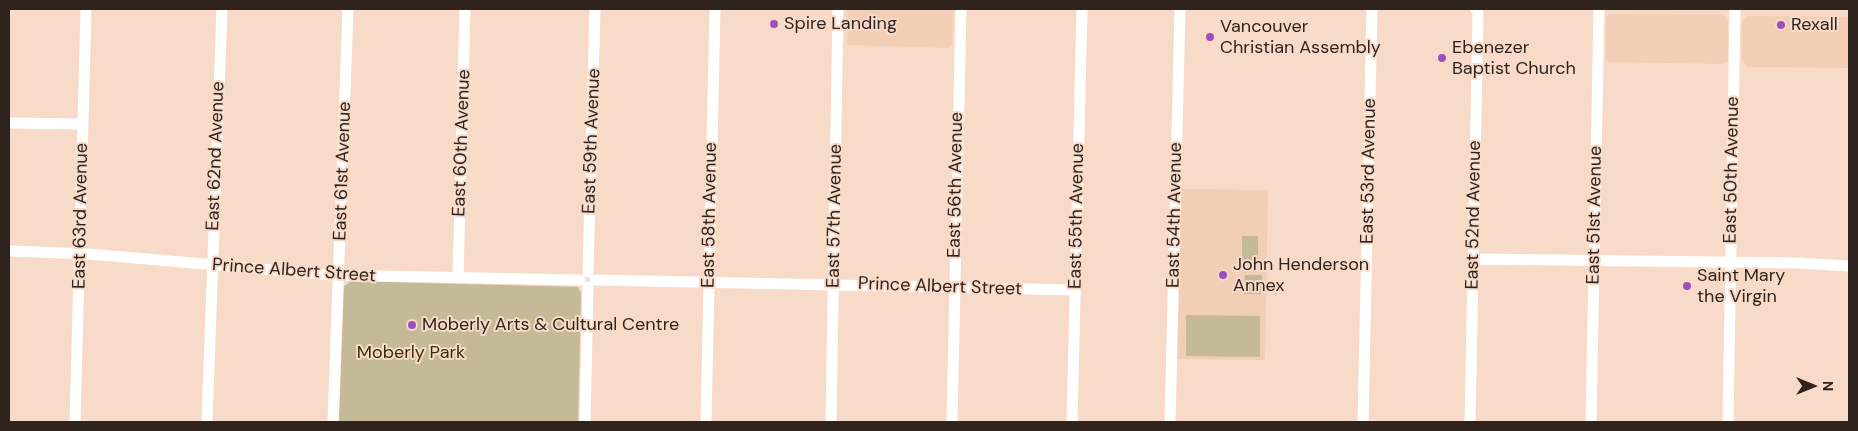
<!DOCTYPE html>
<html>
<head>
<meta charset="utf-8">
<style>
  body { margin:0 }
  #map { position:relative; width:1858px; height:431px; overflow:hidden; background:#f8dac8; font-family:"DM Sans",sans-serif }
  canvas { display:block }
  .frame { position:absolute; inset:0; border:10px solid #2e231d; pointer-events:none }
  .north { position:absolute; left:1788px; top:361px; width:50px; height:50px; -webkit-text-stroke:4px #f8dac8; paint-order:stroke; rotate:90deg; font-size:14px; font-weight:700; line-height:20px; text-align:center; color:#2e231d }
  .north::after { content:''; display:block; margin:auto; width:18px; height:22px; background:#2e231d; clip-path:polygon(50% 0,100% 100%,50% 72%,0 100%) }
</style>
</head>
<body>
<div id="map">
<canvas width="1858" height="431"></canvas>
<div class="frame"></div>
<div class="north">N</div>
</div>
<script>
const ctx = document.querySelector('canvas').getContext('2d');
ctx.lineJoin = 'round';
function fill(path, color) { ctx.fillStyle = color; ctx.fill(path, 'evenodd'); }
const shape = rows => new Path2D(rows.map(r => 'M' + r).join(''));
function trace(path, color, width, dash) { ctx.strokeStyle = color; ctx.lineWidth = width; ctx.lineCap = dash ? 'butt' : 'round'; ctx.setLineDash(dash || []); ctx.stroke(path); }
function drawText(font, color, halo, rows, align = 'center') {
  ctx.font = font + ' "DM Sans",sans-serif'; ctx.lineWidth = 4; ctx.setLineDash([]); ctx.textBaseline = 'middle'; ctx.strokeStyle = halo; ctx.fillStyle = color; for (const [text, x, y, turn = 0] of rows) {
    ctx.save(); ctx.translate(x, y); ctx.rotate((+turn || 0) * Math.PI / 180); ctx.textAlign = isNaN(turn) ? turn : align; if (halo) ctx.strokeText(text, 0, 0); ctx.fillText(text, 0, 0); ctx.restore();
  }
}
const built = shape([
  [846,9,953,9,952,44,948,48,847,45,848,15],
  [1609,14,1723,15,1728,21,1728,61,1722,64,1611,62,1606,60,1606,18],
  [1747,16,1849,17,1849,68,1747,67,1746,64,1742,61,1742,22],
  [1181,189,1268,190,1265,360,1176,359]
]);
const green = shape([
  [1242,236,1258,236,1258,262,1242,262],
  [1245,275,1262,275,1261,294,1244,294],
  [388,282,578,287,581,293,578,422,339,422,344,286,350,282],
  [1186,315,1260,316,1260,357,1186,356]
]);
const minor = shape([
  [9,123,83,124],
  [9,251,89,254,331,275,580,280],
  [1473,259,1798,263,1849,266],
  [588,272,595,9],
  [458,278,465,9],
  [595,280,1075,290],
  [75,422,86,9],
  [207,422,222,9],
  [333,422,348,9],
  [585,422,588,287],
  [706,422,715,9],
  [831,422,838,9],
  [952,422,961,9],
  [1072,422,1082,9],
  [1170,422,1180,9],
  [1363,422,1372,9],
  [1470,422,1478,13,1476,9],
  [1591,422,1599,9],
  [1728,422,1735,9]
]);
const markers = [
  [774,24,5,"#9c4ebf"],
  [1781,25,5,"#9c4ebf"],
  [1210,37,5,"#9c4ebf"],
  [1442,58,5,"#9c4ebf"],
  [1223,275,5,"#9c4ebf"],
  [1687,286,5,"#9c4ebf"],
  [412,325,5,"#9c4ebf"]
];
const poiNames = [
  ["Spire Landing",784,24],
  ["Rexall",1791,25],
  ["Vancouver",1220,27],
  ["Christian Assembly",1220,48],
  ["Ebenezer",1452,48],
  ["Baptist Church",1452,69],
  ["John Henderson",1233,265],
  ["Annex",1233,286],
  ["Saint Mary",1697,276],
  ["the Virgin",1697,297],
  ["Moberly Arts & Cultural Centre",422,325]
];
const streetNames = [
  ["East 59th Avenue",592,141,-88],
  ["East 60th Avenue",462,143,-88],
  ["East 62nd Avenue",216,156,-88],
  ["East 50th Avenue",1732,170,-89],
  ["East 61st Avenue",343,171,-88],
  ["East 53rd Avenue",1369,171,-89],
  ["East 56th Avenue",956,185,-89],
  ["East 58th Avenue",710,215,-89],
  ["East 54th Avenue",1175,215,-89],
  ["East 52nd Avenue",1474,215,-89],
  ["East 51st Avenue",1595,215,-89],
  ["East 63rd Avenue",81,216,-89],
  ["East 57th Avenue",835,216,-89],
  ["East 55th Avenue",1077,216,-89],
  ["Prince Albert Street",294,271,4],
  ["Prince Albert Street",940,287,2]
];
const parkNames = [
  ["Moberly Park",411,353]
];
fill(built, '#f2ceb7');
fill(green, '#c4ba97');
trace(minor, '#fff', 11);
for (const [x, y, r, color] of markers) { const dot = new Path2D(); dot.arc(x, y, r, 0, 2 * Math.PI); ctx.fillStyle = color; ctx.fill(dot); trace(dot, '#f8dac8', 2); }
drawText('18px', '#2e231d', '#f8dac8', poiNames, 'left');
drawText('18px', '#2e231d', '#f8dac8', streetNames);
drawText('18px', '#372d07', '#f8dac8', parkNames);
</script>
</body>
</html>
